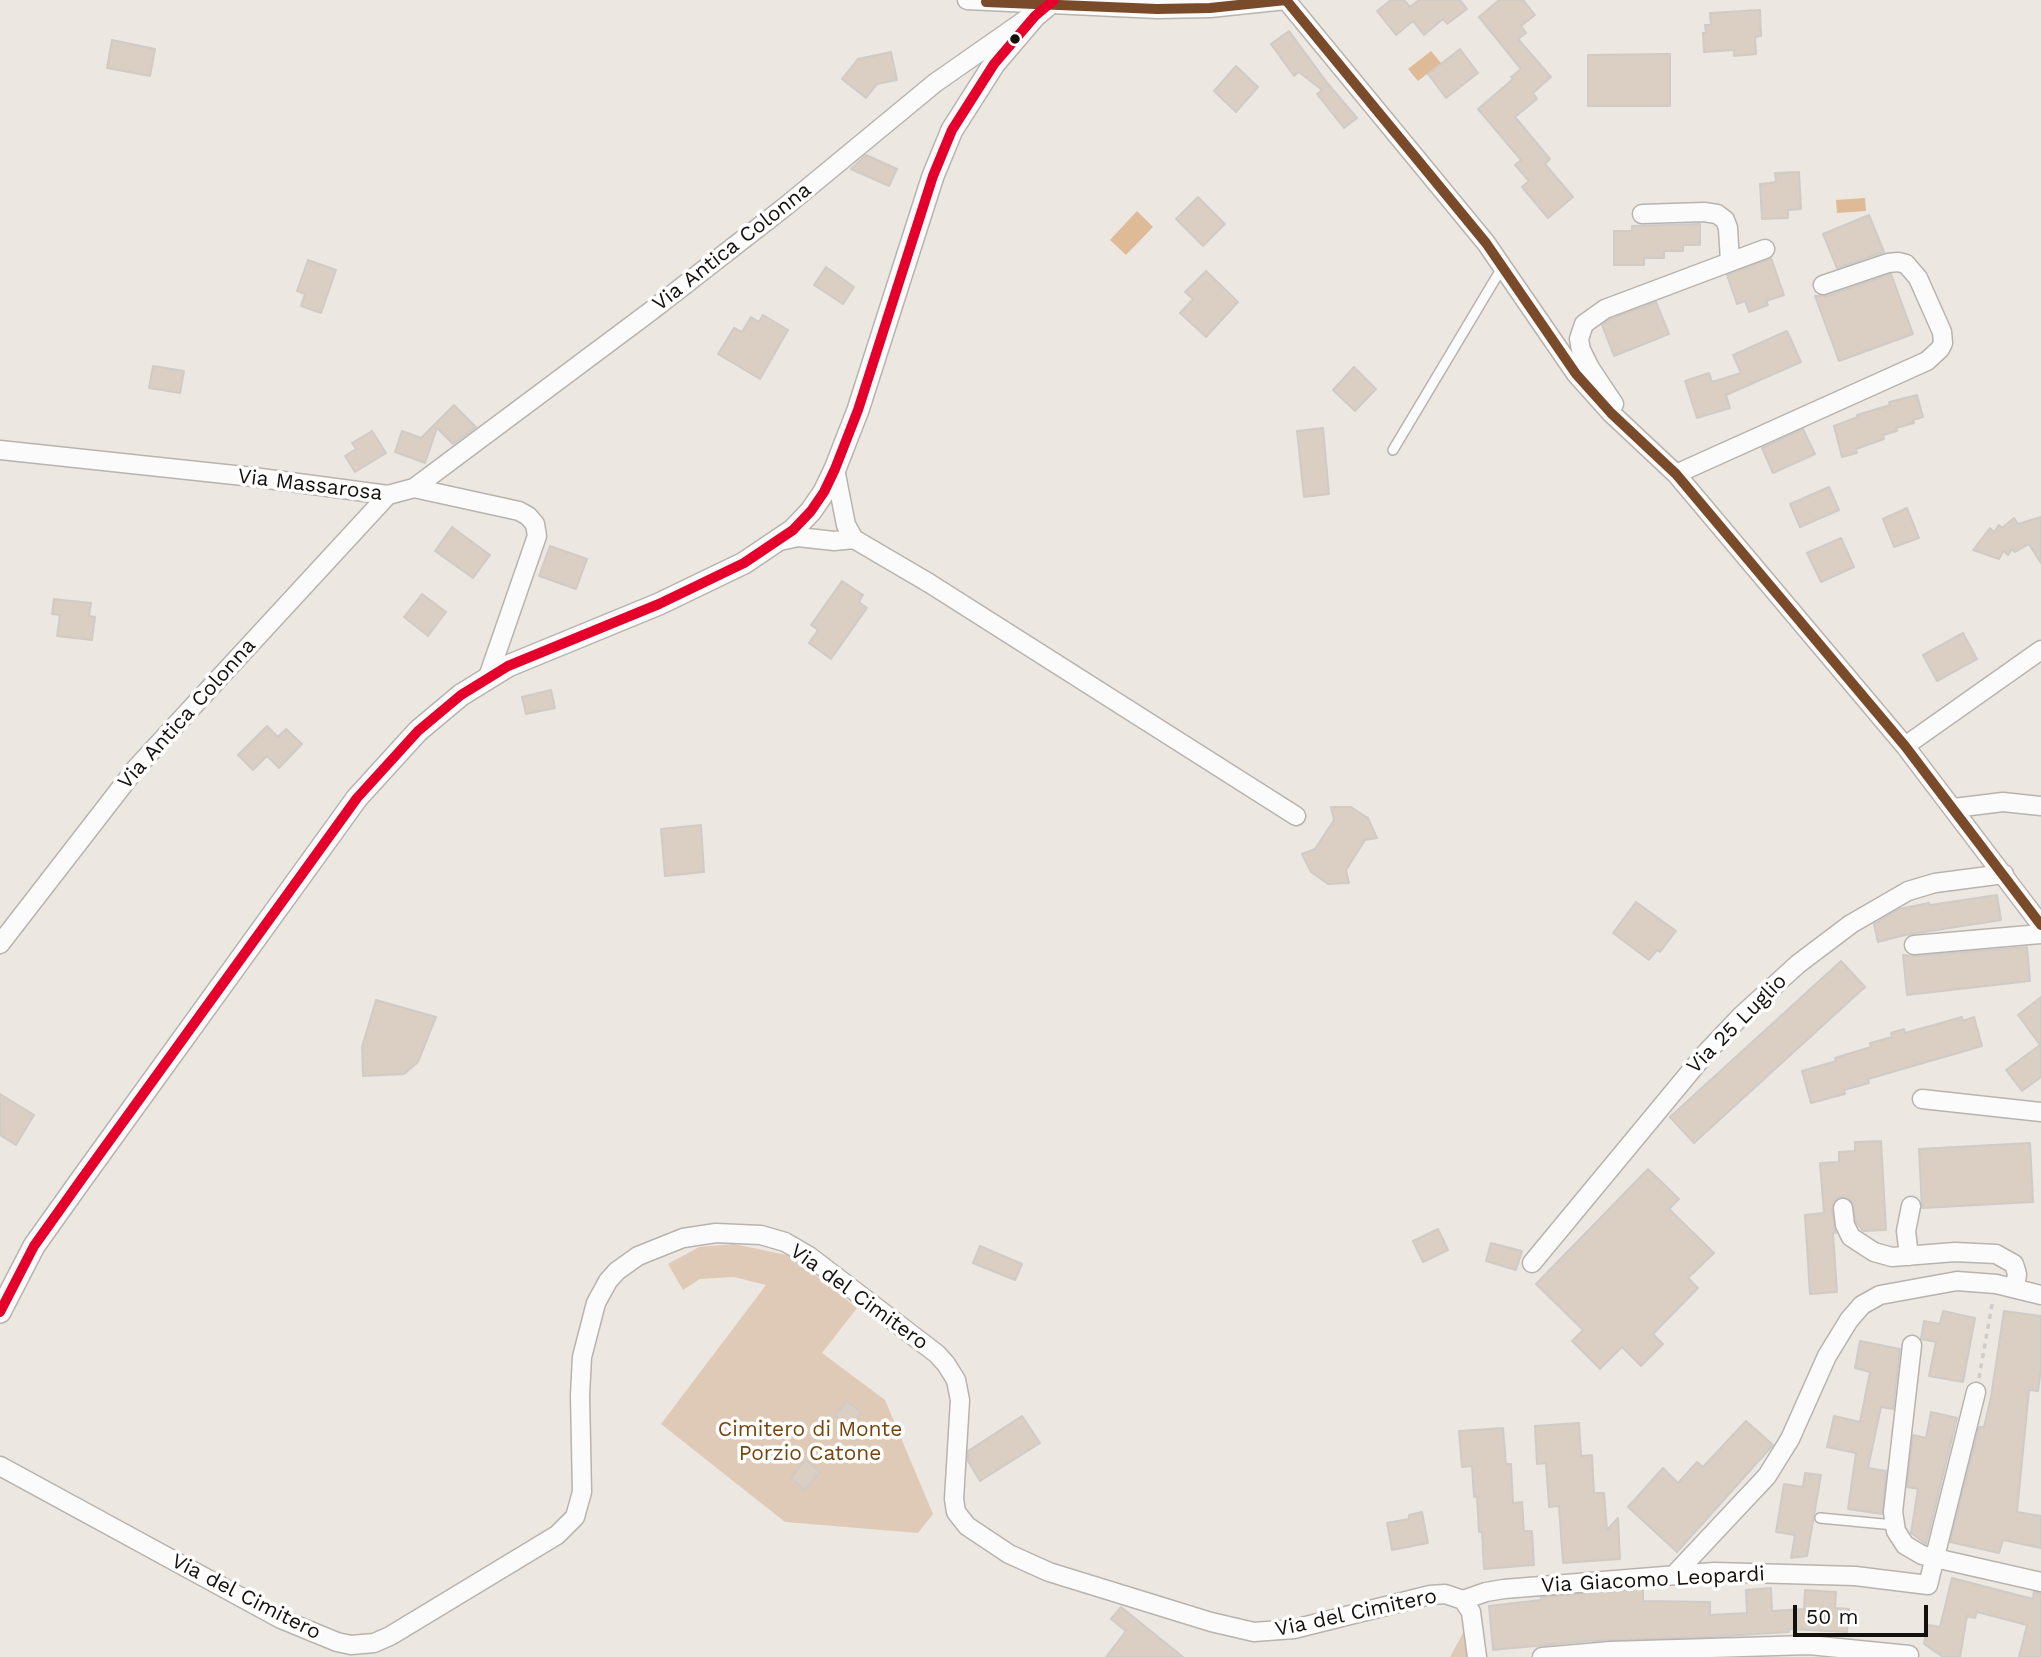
<!DOCTYPE html>
<html>
<head>
<meta charset="utf-8">
<style>
  body { margin:0 }
  #map { position:relative; width:2041px; height:1657px; overflow:hidden; background:#ede7e2; font-family:"Work Sans",sans-serif }
  canvas { display:block }
  .scale { position:absolute; left:1793px; top:1605px; width:135px; height:32px; box-sizing:border-box; border:4px solid #14100d; border-top:0; padding-left:9px; font-size:21px; line-height:24px; white-space:nowrap; color:#14100d; -webkit-text-stroke:5px #fff; paint-order:stroke }
</style>
</head>
<body>
<div id="map">
<canvas width="2041" height="1657"></canvas>
<div class="scale">50 m</div>
</div>
<script>
const ctx = document.querySelector('canvas').getContext('2d');
ctx.lineJoin = 'round';
function fill(path, color) { ctx.fillStyle = color; ctx.fill(path, 'evenodd'); }
const shape = rows => new Path2D(rows.map(r => 'M' + r).join(''));
function trace(path, color, width, dash) { ctx.strokeStyle = color; ctx.lineWidth = width; ctx.lineCap = dash ? 'butt' : 'round'; ctx.setLineDash(dash || []); ctx.stroke(path); }
function drawText(font, color, halo, rows, align = 'center') {
  ctx.font = font + ' "Work Sans",sans-serif'; ctx.lineWidth = 7; ctx.setLineDash([]); ctx.textBaseline = 'middle'; ctx.strokeStyle = halo; ctx.fillStyle = color; for (const [text, x, y, turn = 0] of rows) {
    ctx.save(); ctx.translate(x, y); ctx.rotate((+turn || 0) * Math.PI / 180); ctx.textAlign = isNaN(turn) ? turn : align; if (halo) ctx.strokeText(text, 0, 0); ctx.fillText(text, 0, 0); ctx.restore();
  }
}
const green = shape([
  [734,1244,791,1256,857,1308,822,1353,885,1400,933,1514,918,1533,785,1522,661,1424,766,1285,734,1277,700,1279,683,1290,668,1264,699,1247],
  [1464,1631,1468,1657,1450,1657]
]);
const water = shape([
  [1431,51,1441,63,1418,81,1408,69],
  [1865,198,1866,211,1837,213,1836,200],
  [1137,211,1153,227,1126,255,1110,240]
]);
const building = shape([
  [1391,0,1404,0,1410,7,1419,0,1460,0,1467,9,1447,24,1443,19,1424,35,1413,21,1396,35,1377,11,1391,0],
  [1499,0,1523,0,1535,15,1521,26,1526,33,1518,39,1551,77,1533,93,1537,99,1515,117,1550,159,1545,164,1573,197,1548,218,1522,187,1529,181,1515,165,1521,160,1478,109,1513,79,1511,77,1521,69,1479,17,1499,0],
  [1760,10,1761,36,1755,37,1756,54,1734,56,1734,50,1704,52,1703,33,1706,33,1705,25,1711,25,1710,13,1760,10],
  [1289,31,1328,84,1357,118,1344,128,1317,94,1322,90,1299,72,1294,76,1271,44,1289,31],
  [112,40,155,49,150,76,107,68,112,40],
  [1460,49,1478,73,1446,98,1428,74,1460,49],
  [891,52,897,80,877,84,866,98,842,79,858,59,891,52],
  [1670,54,1670,106,1588,106,1588,55,1670,54],
  [1236,66,1258,87,1236,112,1214,91,1236,66],
  [866,155,897,169,889,186,851,169,866,155],
  [1799,172,1801,209,1788,210,1788,218,1762,219,1760,184,1776,182,1775,173,1799,172],
  [1198,197,1225,224,1203,246,1176,219,1198,197],
  [1869,215,1884,252,1837,268,1823,234,1869,215],
  [1700,224,1700,245,1683,245,1683,251,1664,251,1664,258,1644,258,1644,265,1614,265,1614,231,1632,231,1632,226,1700,224],
  [1771,258,1784,295,1766,301,1768,305,1749,312,1745,301,1737,304,1727,275,1771,258],
  [308,260,336,270,321,313,301,306,305,294,297,291,308,260],
  [826,267,854,287,843,304,814,285,826,267],
  [1206,271,1238,302,1206,337,1180,313,1193,299,1185,292,1206,271],
  [1891,274,1913,334,1839,361,1815,296,1827,296,1891,274],
  [1656,302,1669,334,1614,356,1602,325,1610,319,1656,302],
  [763,315,788,330,760,379,718,354,734,328,742,332,751,317,759,322,763,315],
  [1787,331,1801,362,1726,395,1730,408,1697,418,1685,381,1709,373,1712,382,1741,373,1733,355,1787,331],
  [153,366,184,371,180,393,149,388,153,366],
  [1354,367,1376,389,1355,411,1333,390,1354,367],
  [1917,395,1923,417,1913,420,1914,423,1896,428,1897,431,1883,435,1884,439,1856,449,1857,453,1842,457,1834,426,1858,417,1857,415,1890,405,1889,402,1917,395],
  [454,405,476,427,472,430,453,444,437,428,425,463,395,452,402,431,421,438,454,405],
  [1323,428,1329,494,1304,497,1297,431,1323,428],
  [1803,429,1815,454,1773,473,1762,448,1803,429],
  [372,431,386,453,355,472,345,456,356,449,352,443,372,431],
  [1829,487,1839,510,1800,527,1790,504,1829,487],
  [1907,508,1919,538,1894,547,1883,519,1907,508],
  [2041,517,2041,563,2029,544,2015,552,2012,549,2008,555,2003,551,1999,559,1973,550,1990,528,1994,532,1999,525,2002,528,2014,518,2018,524,2041,517],
  [452,527,490,555,473,578,435,551,452,527],
  [1841,538,1854,567,1821,582,1807,553,1841,538],
  [550,546,587,559,576,589,539,576,550,546],
  [842,581,863,595,859,602,867,608,831,659,809,643,818,630,811,625,842,581],
  [422,594,446,612,428,636,404,617,422,594],
  [54,599,91,603,89,616,95,617,92,640,57,636,60,615,52,614,54,599],
  [1963,633,1977,659,1937,681,1923,655,1963,633],
  [551,690,555,708,526,714,522,697,551,690],
  [267,726,278,737,286,729,302,744,279,768,267,756,253,770,238,755,267,726],
  [1331,807,1351,807,1368,818,1377,838,1365,840,1346,870,1349,883,1328,884,1311,872,1302,854,1315,849,1334,820,1331,807],
  [701,825,704,872,665,876,661,829,701,825],
  [1997,895,2001,920,1905,935,1878,942,1874,924,1899,909,1929,903,1930,905,1997,895],
  [1636,902,1676,931,1660,952,1657,950,1649,960,1613,933,1636,902],
  [2027,947,2030,981,1907,995,1903,955,1915,956,2027,947],
  [1841,961,1865,987,1694,1143,1670,1117,1841,961],
  [2041,997,2041,1077,2022,1091,2006,1070,2040,1045,2018,1015,2041,997],
  [376,1000,436,1017,418,1062,404,1074,363,1076,362,1047,376,1000],
  [1962,1017,1963,1021,1974,1017,1982,1046,1868,1079,1869,1083,1844,1090,1845,1094,1811,1103,1802,1071,1836,1061,1835,1058,1871,1047,1870,1043,1892,1037,1891,1033,1904,1029,1905,1033,1962,1017],
  [0,1094,34,1115,16,1145,0,1135,0,1094],
  [1881,1141,1886,1230,1863,1231,1856,1222,1852,1201,1842,1197,1836,1199,1832,1209,1836,1233,1833,1233,1837,1292,1810,1294,1805,1215,1824,1213,1820,1163,1839,1162,1839,1152,1855,1151,1855,1142,1881,1141],
  [2030,1143,2033,1202,1922,1208,1919,1149,2030,1143],
  [1648,1169,1679,1199,1669,1209,1714,1253,1688,1278,1698,1288,1653,1334,1663,1344,1641,1366,1622,1347,1600,1369,1572,1341,1583,1330,1536,1284,1648,1169],
  [1438,1229,1448,1250,1423,1262,1413,1241,1438,1229],
  [1491,1243,1522,1251,1516,1270,1486,1261,1491,1243],
  [980,1246,1022,1264,1015,1280,973,1263,980,1246],
  [1943,1311,1975,1318,1963,1382,1929,1376,1936,1342,1921,1339,1924,1321,1940,1324,1943,1311],
  [2004,1311,2041,1316,2041,1369,2038,1391,2029,1390,2017,1512,2041,1516,2041,1548,2003,1540,1999,1553,1950,1542,1979,1427,1984,1427,1991,1397,2004,1311],
  [1860,1341,1900,1349,1893,1409,1881,1407,1868,1468,1886,1471,1882,1514,1848,1509,1856,1453,1827,1447,1834,1416,1860,1422,1870,1372,1855,1368,1860,1341],
  [847,1401,861,1412,849,1426,835,1415,847,1401],
  [1931,1412,1957,1418,1926,1544,1911,1533,1918,1489,1907,1487,1913,1435,1926,1438,1931,1412],
  [1022,1416,1040,1443,980,1481,968,1461,968,1451,1022,1416],
  [1746,1421,1773,1445,1677,1552,1628,1507,1663,1468,1678,1483,1697,1462,1703,1467,1746,1421],
  [1579,1423,1581,1456,1592,1455,1594,1493,1604,1493,1607,1530,1618,1518,1620,1559,1563,1563,1559,1506,1549,1507,1546,1463,1537,1464,1535,1426,1579,1423],
  [1503,1428,1506,1464,1511,1464,1513,1503,1522,1502,1524,1531,1532,1531,1534,1565,1484,1569,1482,1532,1479,1532,1477,1496,1474,1497,1472,1466,1462,1467,1459,1431,1503,1428],
  [805,1460,820,1472,805,1490,791,1478,805,1460],
  [1805,1473,1821,1475,1807,1556,1791,1558,1795,1535,1776,1532,1784,1484,1803,1487,1805,1473],
  [1422,1512,1428,1543,1392,1550,1387,1523,1409,1519,1409,1515,1422,1512],
  [1952,1578,2033,1599,2034,1592,2041,1593,2041,1657,2019,1657,2027,1625,1977,1612,1975,1618,1967,1616,1960,1657,1943,1657,1924,1644,1928,1625,1940,1627,1952,1578],
  [1771,1588,1772,1611,1804,1609,1805,1590,1836,1592,1835,1608,1849,1609,1847,1632,1789,1629,1789,1632,1710,1637,1588,1641,1493,1650,1489,1606,1541,1600,1541,1597,1643,1589,1643,1601,1710,1602,1710,1615,1747,1613,1746,1590,1771,1588],
  [1121,1607,1183,1657,1106,1657,1126,1631,1111,1619,1121,1607]
]);
const path = shape([
  [1979,1378,1993,1299]
]);
const service = shape([
  [1393,450,1503,266],
  [1820,1518,1894,1525]
]);
const minor = shape([
  [967,0,1157,9,1210,8,1286,0,1486,243,1576,374,1611,413,1676,474,1905,746,2041,925],
  [1730,262,1765,249],
  [1614,404,1590,368,1581,350,1579,339,1584,324,1605,309,1730,262,1728,228,1725,220,1717,214,1704,212,1642,214],
  [0,450,253,477,388,495,414,488,519,511,528,516,535,524,537,536,488,677],
  [835,469,846,525,854,539,929,583,1296,816],
  [1676,474,1927,361,1940,349,1943,343,1942,332,1918,278,1906,264,1898,262,1888,263,1823,285],
  [414,488,651,311,786,206,935,83,1028,18],
  [780,541,798,537,834,541,854,539],
  [1905,746,2041,650],
  [1954,808,2003,802,2041,806],
  [0,944,137,767,388,495],
  [1914,945,2041,934],
  [1922,1099,2041,1112],
  [1843,1208,1845,1225,1851,1237,1874,1252,1892,1257,1955,1252,1996,1254,2014,1264,2017,1274,2015,1288],
  [1909,1256,1906,1231,1911,1206],
  [1532,1263,1705,1054,1741,1016,1798,964,1851,924,1908,891,1935,883,2004,874],
  [1912,1345,1893,1512,1896,1531,1905,1545,1922,1555,2041,1582],
  [0,1466,281,1619,337,1642,351,1645,374,1643,390,1636,557,1535,575,1517,582,1492,580,1395,582,1357,596,1303,608,1281,617,1271,638,1256,683,1238,716,1233,761,1235,785,1242,809,1256,937,1354,946,1364,956,1380,960,1400,954,1499,956,1512,967,1526,1009,1554,1049,1572,1211,1622,1254,1632,1294,1629,1430,1595,1445,1594,1463,1600,1471,1612,1477,1657],
  [1675,1574,1767,1476,1790,1439,1827,1356,1849,1320,1862,1305,1880,1295,1957,1281,1996,1284,2041,1295],
  [1463,1600,1486,1592,1504,1589,1714,1572,1855,1576,1928,1585,1976,1392],
  [1542,1657,1611,1651,1809,1645,1909,1655]
]);
const tertiary = shape([
  [0,1312,34,1246,81,1180,357,798,418,731,461,695,508,666,659,604,744,563,793,530,811,511,824,492,835,469,858,410,933,176,952,130,994,64,1035,16,1054,0]
]);
const bus1 = shape([
  [986,2,1157,9,1210,8,1286,0,1486,243,1576,374,1611,413,1676,474,1905,746,2041,925]
]);
const bus2 = shape([
  [0,1312,34,1246,81,1180,357,798,418,731,461,695,508,666,659,604,744,563,793,530,811,511,824,492,835,469,858,410,933,176,952,130,994,64,1035,16,1054,0]
]);
const markers = [
  [1015,39,6,"#14100d"]
];
const streetNames = [
  ["Via Antica Colonna",732,247,-38],
  ["Via Massarosa",310,485,7],
  ["Via Antica Colonna",187,714,-48],
  ["Via 25 Luglio",1737,1024,-45],
  ["Via del Cimitero",859,1297,36],
  ["Via Giacomo Leopardi",1653,1580,-3],
  ["Via del Cimitero",246,1597,27],
  ["Via del Cimitero",1356,1613,-12]
];
const parkNames = [
  ["Cimitero di Monte",810,1430],
  ["Porzio Catone",810,1454]
];
fill(green, '#dfcab7');
fill(water, '#dfba97');
fill(building, '#dbcfc4');
trace(building, '#cfcbc6', 2);
trace(service, '#b8b3ae', 12);
trace(minor, '#b8b3ae', 21);
trace(tertiary, '#b8b3ae', 24);
trace(path, '#ceccca', 3.5, [5, 5]);
trace(service, '#fcfbfb', 9);
trace(minor, '#fcfbfb', 18);
trace(tertiary, '#fcfbfb', 21);
trace(bus1, '#7a4b2a', 10);
trace(bus2, '#e4002b', 10);
for (const [x, y, r, color] of markers) { const dot = new Path2D(); dot.arc(x, y, r, 0, 2 * Math.PI); ctx.fillStyle = color; ctx.fill(dot); trace(dot, '#fff', 2.5); }
drawText('21px', '#14100d', '#fff', streetNames);
drawText('21px', '#75450c', '#fff', parkNames);
</script>
</body>
</html>
